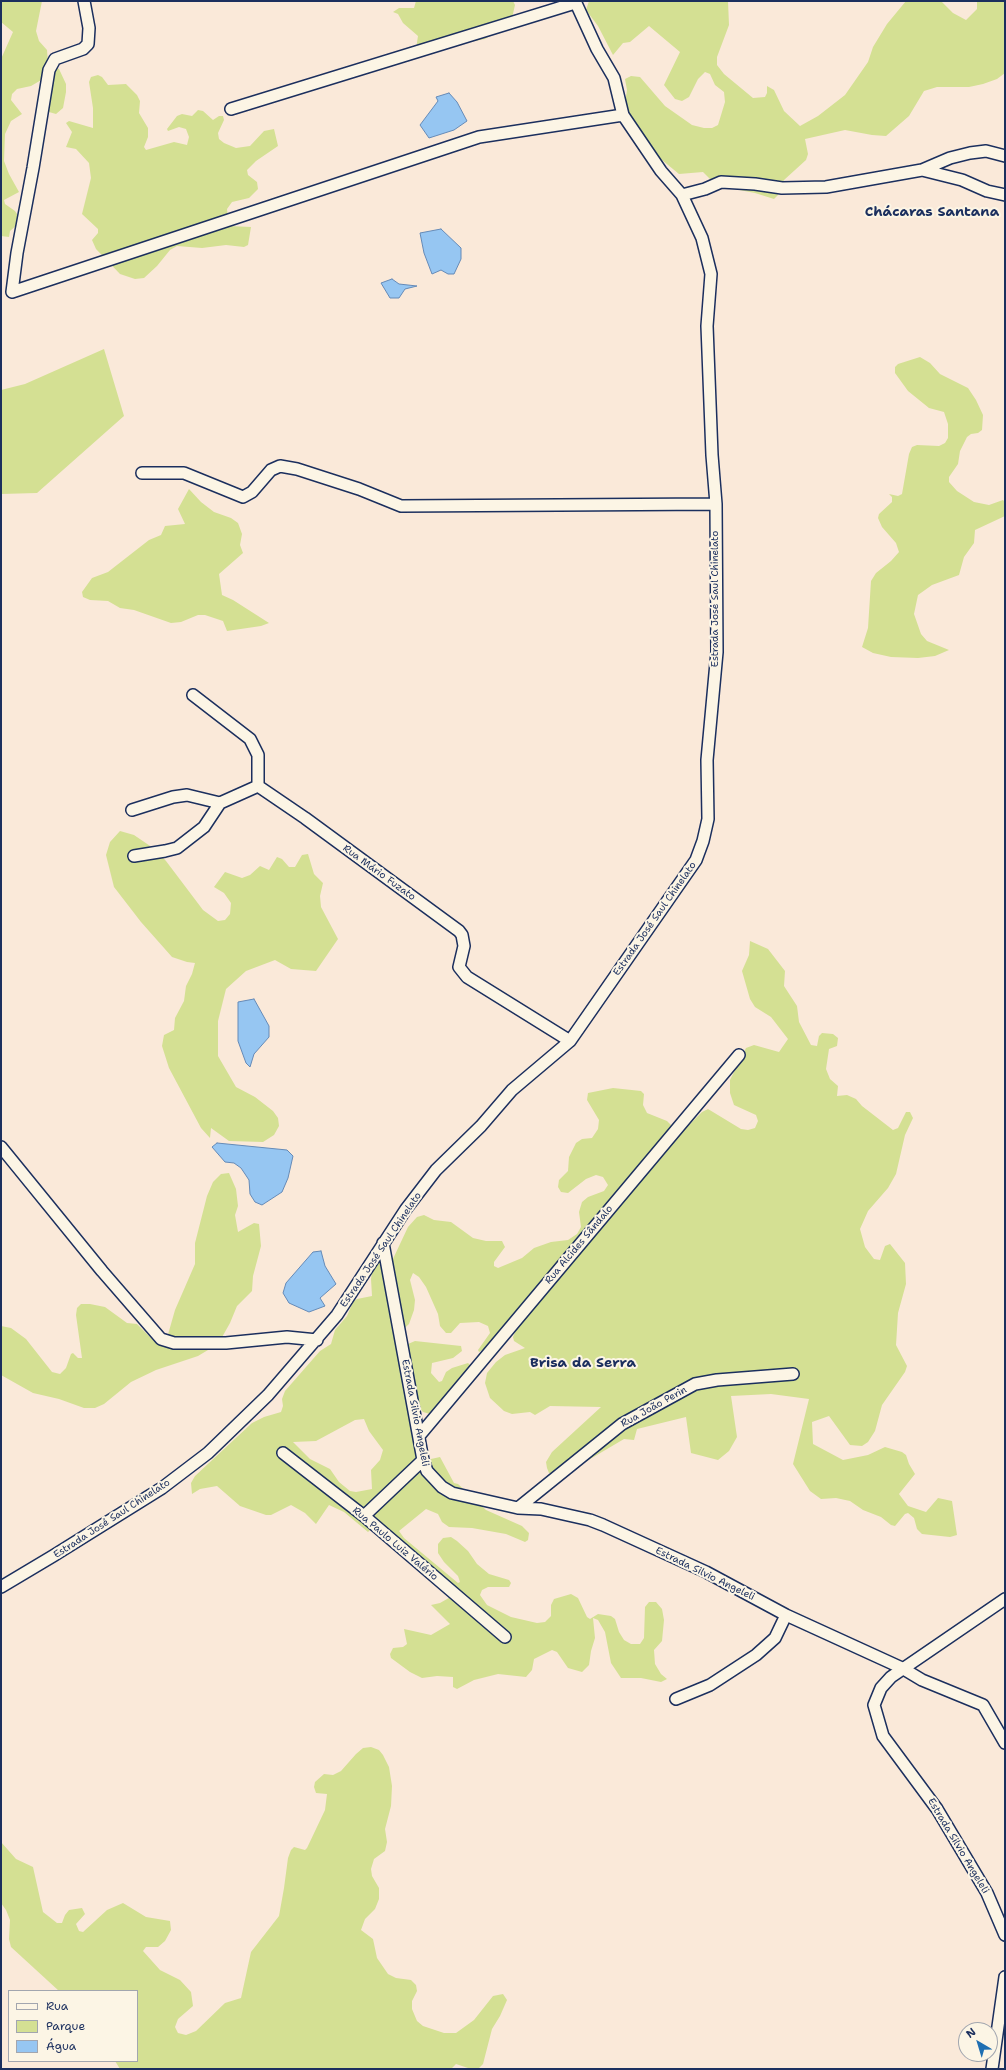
<!DOCTYPE html>
<html>
<head>
<meta charset="utf-8">
<style>
  body { margin:0 }
  #map { position:relative; width:1006px; height:2070px; overflow:hidden; background:#fae9d9; font-family:"Shantell Sans",sans-serif }
  canvas { display:block }
  .frame { position:absolute; inset:0; border:2px solid #1b2f5e; pointer-events:none }
  .legend { position:absolute; left:8px; top:1990px; width:130px; height:72px; box-sizing:border-box; background:#fcf5e5; border:1px solid #a2a6af; margin:0; padding:5px 7px; list-style:none; font-size:12px; color:#1b2f5e }
  .legend li { display:flex; align-items:center; gap:8px; height:20px }
  .legend b { width:20px; border:1px solid #a2a6af }
  .north { position:absolute; left:958px; top:2022px; width:40px; height:40px; box-sizing:border-box; background:#fcf5e5; border:1px solid #a2a6af; border-radius:50%; rotate:322deg; font-size:11px; font-weight:700; line-height:16px; text-align:center; color:#1b2f5e }
  .north::after { content:''; display:block; margin:auto; width:14px; height:18px; background:#1f6fb2; clip-path:polygon(50% 0,100% 100%,50% 72%,0 100%) }
</style>
</head>
<body>
<div id="map">
<canvas width="1006" height="2070"></canvas>
<div class="frame"></div>
<ul class="legend">
<li><b style="height:5px;background:#fcf5e5"></b>Rua</li>
<li><b style="height:11px;background:#d4e093"></b>Parque</li>
<li><b style="height:11px;background:#96c6f2"></b>Água</li>
</ul>
<div class="north">N</div>
</div>
<script>
const ctx = document.querySelector('canvas').getContext('2d');
ctx.lineJoin = 'round';
function fill(path, color) { ctx.fillStyle = color; ctx.fill(path, 'evenodd'); }
const shape = rows => new Path2D(rows.map(r => 'M' + r).join(''));
function trace(path, color, width, dash) { ctx.strokeStyle = color; ctx.lineWidth = width; ctx.lineCap = dash ? 'butt' : 'round'; ctx.setLineDash(dash || []); ctx.stroke(path); }
function drawText(font, color, halo, rows, align = 'center') {
  ctx.font = font + ' "Shantell Sans",sans-serif'; ctx.lineWidth = 4; ctx.setLineDash([]); ctx.textBaseline = 'middle'; ctx.strokeStyle = halo; ctx.fillStyle = color; for (const [text, x, y, turn = 0] of rows) {
    ctx.save(); ctx.translate(x, y); ctx.rotate((+turn || 0) * Math.PI / 180); ctx.textAlign = isNaN(turn) ? turn : align; if (halo) ctx.strokeText(text, 0, 0); ctx.fillText(text, 0, 0); ctx.restore();
  }
}
const green = shape([
  [1,1,42,1,36,31,39,41,47,50,48,63,59,69,66,84,66,92,63,108,56,114,49,112,45,105,43,79,31,86,17,89,12,94,11,100,22,114,11,121,5,134,4,161,9,174,19,192,4,200,5,204,15,211,19,217,18,224,10,231,9,237,1,236,1,59,13,32,1,22],
  [416,1,513,1,515,5,512,18,504,27,485,39,419,52,416,49,418,36,403,23,398,14,393,12,399,8,414,8],
  [589,1,728,1,729,25,717,57,717,65,724,74,753,98,765,97,767,93,767,86,774,90,784,111,800,126,818,116,845,95,868,62,873,47,887,24,906,1,941,1,953,13,966,20,977,9,977,1,1005,1,1005,73,997,79,983,84,969,87,937,87,924,91,909,116,886,136,872,135,845,130,805,139,808,154,806,160,784,180,778,195,774,199,755,193,729,188,720,189,703,172,679,174,651,151,624,111,627,90,625,79,631,76,640,77,665,106,692,125,704,128,712,128,718,125,725,102,724,92,715,85,710,74,705,72,698,79,689,97,682,101,675,99,664,85,680,52,649,26,630,42,623,43,613,55,598,26,586,10],
  [98,75,102,77,108,85,126,84,137,95,140,101,139,113,148,128,148,137,144,147,146,150,174,142,187,145,189,137,186,129,179,127,168,131,167,129,177,116,182,114,192,116,198,110,203,111,213,120,219,116,223,116,224,120,218,133,219,139,224,143,236,148,250,146,264,131,274,129,278,146,256,161,247,170,248,175,257,182,258,189,249,198,232,202,227,209,229,226,251,227,248,245,244,247,226,245,202,248,177,246,170,250,157,266,144,278,135,279,120,274,96,249,92,240,98,233,98,229,82,214,91,178,89,163,76,149,66,147,72,132,66,123,69,121,93,128,93,108,89,82,91,77],
  [104,349,124,416,37,493,1,494,1,390,25,384],
  [920,357,930,363,940,374,968,388,976,400,983,415,982,430,978,433,971,434,967,437,960,451,958,464,949,477,949,482,957,491,974,502,989,505,1003,500,1005,502,1005,516,975,530,974,543,964,557,959,575,932,585,918,595,914,614,921,634,927,641,949,650,935,656,918,658,891,657,873,653,862,647,868,628,871,581,876,573,891,561,899,552,896,543,882,527,878,518,879,514,892,502,892,497,889,494,898,496,902,494,909,454,912,447,917,445,939,446,945,443,948,438,948,424,944,412,929,408,908,391,895,373,895,367,898,364],
  [189,489,201,502,214,512,231,518,238,523,242,534,240,545,243,553,219,574,222,595,233,600,269,623,261,626,227,631,223,621,205,615,198,615,181,622,171,623,134,610,120,608,108,601,90,600,83,597,82,592,92,578,108,572,149,540,161,535,165,526,185,524,178,509],
  [120,831,134,835,156,850,166,861,203,910,218,921,225,920,230,914,231,903,224,893,214,887,225,872,242,878,250,875,260,866,269,870,277,857,282,859,289,867,295,867,302,855,308,854,314,874,323,883,320,896,321,907,338,939,316,971,291,969,275,960,246,971,226,989,218,1021,218,1056,236,1087,255,1097,273,1111,278,1118,279,1126,274,1135,263,1142,229,1141,211,1128,210,1138,201,1128,169,1068,162,1046,164,1035,174,1030,175,1018,184,1001,186,986,192,974,195,963,187,962,172,957,141,922,114,887,106,855,110,842],
  [750,941,768,949,785,971,784,986,797,1006,799,1022,811,1045,817,1046,819,1036,822,1033,833,1034,838,1038,837,1046,829,1049,826,1069,830,1079,838,1086,837,1096,847,1095,856,1099,862,1106,893,1130,898,1128,906,1112,910,1112,913,1118,905,1135,896,1174,888,1188,868,1211,860,1229,865,1247,874,1259,880,1260,885,1246,890,1244,905,1263,906,1284,898,1313,896,1345,907,1366,905,1372,882,1405,875,1431,868,1442,862,1446,850,1445,829,1416,812,1422,813,1444,843,1460,868,1455,885,1447,902,1452,906,1455,909,1464,915,1474,899,1494,908,1506,926,1512,938,1498,952,1501,957,1535,950,1537,922,1534,917,1529,914,1518,908,1513,905,1514,895,1526,891,1525,881,1517,863,1510,850,1501,836,1498,821,1499,810,1491,793,1464,809,1399,771,1394,731,1396,737,1437,729,1451,718,1460,691,1453,686,1417,637,1429,634,1440,624,1439,580,1465,557,1473,549,1473,547,1468,546,1462,552,1452,601,1407,550,1406,535,1415,530,1412,512,1414,504,1411,490,1398,485,1383,487,1373,496,1362,505,1355,525,1348,514,1341,513,1337,524,1312,488,1347,479,1352,478,1350,490,1333,488,1326,479,1322,460,1323,451,1333,446,1333,440,1326,438,1314,426,1287,419,1277,413,1273,410,1280,415,1300,414,1310,409,1324,397,1335,401,1353,408,1344,415,1341,461,1346,462,1351,453,1358,432,1363,431,1373,439,1382,442,1381,446,1372,452,1368,468,1363,472,1367,438,1411,430,1414,423,1412,410,1396,416,1451,421,1470,424,1472,431,1459,440,1457,454,1483,458,1484,486,1510,522,1526,529,1533,528,1540,525,1542,506,1534,472,1528,449,1527,442,1522,438,1514,426,1509,399,1531,404,1538,458,1583,460,1582,458,1576,444,1562,438,1553,438,1544,443,1538,451,1537,457,1541,468,1551,477,1564,489,1574,509,1580,511,1583,509,1587,488,1587,482,1590,480,1595,487,1605,511,1617,537,1623,545,1622,551,1616,551,1605,554,1599,571,1594,578,1598,587,1617,590,1619,598,1614,611,1616,615,1619,619,1632,624,1640,631,1644,640,1644,644,1638,645,1607,649,1602,656,1602,662,1609,664,1620,662,1641,654,1650,655,1664,661,1674,667,1679,661,1682,641,1678,621,1678,611,1663,605,1632,598,1620,593,1618,595,1638,591,1651,589,1665,582,1672,568,1668,557,1652,552,1650,534,1659,532,1670,526,1677,498,1674,474,1680,457,1689,453,1687,453,1677,437,1676,422,1678,410,1672,391,1658,390,1654,393,1648,403,1647,407,1644,404,1629,431,1635,450,1624,431,1605,440,1603,461,1591,407,1549,373,1527,368,1532,344,1512,329,1505,316,1524,305,1513,291,1505,271,1515,266,1515,240,1506,217,1486,200,1489,192,1494,191,1483,195,1476,252,1423,264,1417,281,1412,283,1406,282,1399,285,1391,320,1351,331,1344,335,1330,347,1316,353,1302,357,1299,372,1296,371,1279,375,1250,389,1262,392,1261,408,1227,417,1217,424,1215,434,1220,451,1222,473,1238,486,1241,502,1241,505,1247,494,1262,494,1266,498,1268,522,1258,534,1248,551,1242,568,1240,577,1234,581,1227,579,1212,582,1202,588,1197,604,1191,608,1185,603,1177,596,1175,586,1179,568,1193,561,1192,558,1187,559,1180,568,1171,569,1157,576,1143,582,1139,592,1138,598,1129,599,1120,587,1100,588,1093,613,1088,641,1091,644,1094,643,1105,647,1113,667,1121,677,1131,686,1128,702,1112,708,1109,741,1129,748,1130,755,1128,758,1121,756,1115,734,1105,730,1093,730,1080,746,1048,754,1045,779,1052,788,1039,771,1017,755,1007,750,999,742,971,749,955],
  [364,1419,369,1431,383,1450,380,1460,371,1470,372,1489,356,1492,350,1491,339,1482,330,1469,310,1459,293,1442,316,1441,355,1420],
  [229,1173,236,1189,238,1206,235,1215,238,1232,254,1223,259,1224,261,1246,253,1276,252,1291,237,1306,230,1323,221,1339,213,1347,198,1356,156,1370,131,1382,104,1404,95,1408,84,1408,59,1399,33,1393,1,1375,1,1326,11,1328,26,1339,52,1372,60,1374,66,1368,71,1354,73,1353,78,1358,82,1358,76,1315,77,1308,81,1304,90,1304,105,1307,127,1323,137,1324,155,1342,163,1344,167,1338,175,1310,195,1264,195,1243,207,1196,213,1182,221,1174],
  [371,1747,379,1750,383,1755,389,1767,392,1786,391,1806,385,1829,387,1842,385,1851,374,1859,371,1869,372,1876,379,1888,379,1899,375,1909,365,1919,361,1930,373,1939,377,1958,388,1974,396,1978,411,1980,416,1985,417,1991,412,2001,412,2009,417,2021,423,2026,444,2033,456,2033,474,2020,493,1996,503,1994,507,2000,500,2016,492,2029,483,2064,478,2069,471,2069,456,2064,451,2069,120,2069,115,2061,137,2061,137,1991,59,1991,11,1947,9,1939,10,1920,6,1910,1,1903,1,1842,16,1859,33,1867,43,1912,57,1923,62,1923,65,1915,69,1910,82,1908,85,1914,76,1924,79,1931,83,1932,107,1910,123,1903,146,1917,170,1921,171,1930,165,1941,158,1947,146,1947,143,1951,160,1970,180,1980,191,1992,193,2006,178,2019,175,2027,178,2033,186,2035,196,2031,225,2003,241,1998,251,1952,279,1916,284,1888,288,1858,291,1850,294,1847,305,1850,307,1848,325,1810,327,1794,316,1793,314,1787,315,1782,324,1774,333,1775,341,1771,356,1754,363,1748]
]);
const water = shape([
  [449,93,457,102,467,121,454,130,429,138,420,125,438,101,436,97,449,93],
  [441,229,461,248,461,259,454,274,448,274,441,270,432,274,424,253,420,233,441,229],
  [392,279,399,284,417,286,405,289,399,298,390,298,381,283,392,279],
  [254,999,269,1026,269,1037,254,1054,250,1067,246,1063,238,1041,238,1002,254,999],
  [217,1143,287,1150,293,1156,288,1178,282,1192,262,1205,255,1202,250,1194,249,1180,241,1168,234,1163,225,1162,212,1147,217,1143],
  [321,1251,325,1266,336,1284,320,1298,325,1306,309,1312,289,1303,283,1293,286,1283,313,1252,321,1251]
]);
const minor = shape([
  [84,1,89,28,88,44,83,49,55,59,49,70,33,168,17,253,12,292,479,137,623,115],
  [231,109,575,3],
  [922,170,962,180,987,191,1005,195],
  [682,195,705,189,721,182,755,184,782,188,826,187,922,170,950,158,970,153,986,151,1005,156],
  [142,473,184,473,243,497,252,492,271,470,280,466,297,469,359,489,401,506,716,504],
  [193,695,250,739,258,755,258,786,305,818,459,931,462,935,464,946,459,967,467,977,570,1041],
  [132,810,173,797,187,795,220,803],
  [134,856,165,851,177,848,204,827,220,803,258,786],
  [1,1147,102,1271,161,1339,174,1343,226,1343,287,1337,317,1340],
  [383,1243,423,1460,427,1471,442,1487,452,1493,518,1508,541,1509,590,1520,603,1525,706,1572,786,1615,902,1668,922,1680,983,1705,1005,1743],
  [419,1436,739,1055],
  [283,1453,364,1516,505,1637],
  [518,1508,622,1424,695,1384,717,1380,793,1374],
  [364,1516,423,1460],
  [1,1587,53,1556,162,1488,208,1453,268,1395,337,1315,406,1209,436,1170,481,1126,512,1090,570,1041,696,860,703,841,708,819,707,760,717,652,716,504,712,455,707,326,711,274,702,238,682,195,661,171,623,115,614,78,597,49,575,1],
  [1005,1599,891,1677,881,1688,874,1705,883,1736,937,1809,987,1893,1005,1935],
  [676,1699,710,1685,756,1655,775,1638,786,1615],
  [992,2069,1005,1977]
]);
const streetNames = [
  ["Estrada José Saul Chinelato",715,599,-90],
  ["Rua Mário Fuzato",379,873,36],
  ["Estrada José Saul Chinelato",655,919,-55],
  ["Rua Alcides Sândalo",579,1245,-50],
  ["Estrada José Saul Chinelato",381,1250,-56],
  ["Rua João Perin",654,1407,-29],
  ["Estrada Silvio Angeleli",415,1413,79],
  ["Estrada José Saul Chinelato",112,1519,-33],
  ["Rua Paulo Luiz Valério",395,1544,40],
  ["Estrada Silvio Angeleli",705,1574,26],
  ["Estrada Silvio Angeleli",958,1846,59]
];
const districtNames = [
  ["Chácaras Santana",932,212],
  ["Brisa da Serra",583,1363]
];
fill(green, '#d4e093');
fill(water, '#96c6f2');
trace(water, '#658ab7', 1);
trace(minor, '#1b2f5e', 14);
trace(minor, '#fcf5e5', 11);
drawText('10px', '#1b2f5e', '#fcf5e5', streetNames);
drawText('bold 14px', '#1b2f5e', '#fcf5e5', districtNames);
</script>
</body>
</html>
